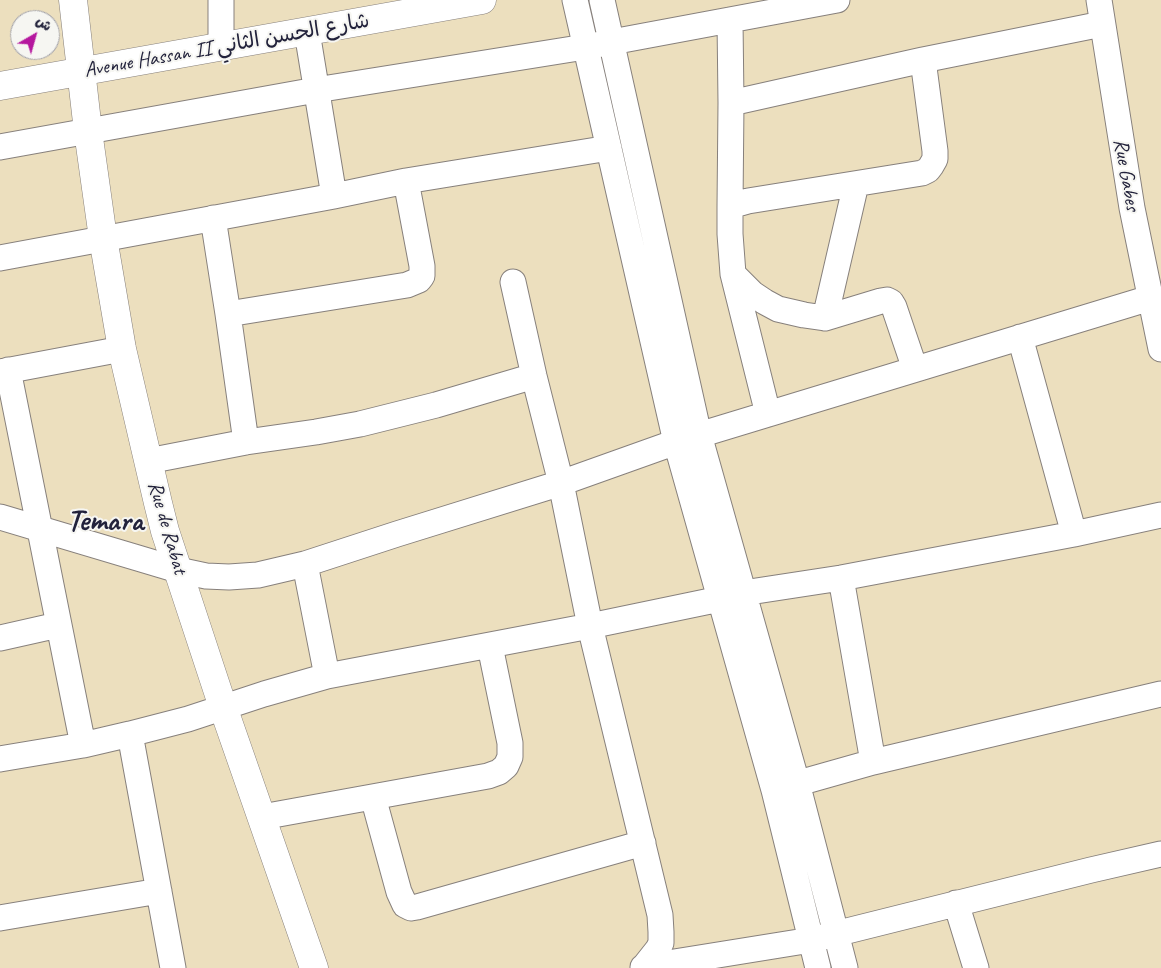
<!DOCTYPE html>
<html>
<head>
<meta charset="utf-8">
<style>
  body { margin:0 }
  #map { position:relative; width:1161px; height:968px; overflow:hidden; background:#ecdfbe; font-family:Caveat,"Playpen Sans Arabic",sans-serif }
  canvas { display:block }
  .north { position:absolute; left:10px; top:10px; width:50px; height:50px; box-sizing:border-box; background:#f6f6f2; border:1px solid #a1a1a9; border-radius:50%; rotate:38deg; font-size:14px; font-weight:700; line-height:20px; text-align:center; color:#22223b }
  .north::after { content:''; display:block; margin:auto; width:18px; height:22px; background:#b5179e; clip-path:polygon(50% 0,100% 100%,50% 72%,0 100%) }
</style>
</head>
<body>
<div id="map">
<canvas width="1161" height="968"></canvas>
<div class="north">ش</div>
</div>
<script>
const ctx = document.querySelector('canvas').getContext('2d');
ctx.lineJoin = 'round';
const shape = rows => new Path2D(rows.map(r => 'M' + r).join(''));
function trace(path, color, width, dash) { ctx.strokeStyle = color; ctx.lineWidth = width; ctx.lineCap = dash ? 'butt' : 'round'; ctx.setLineDash(dash || []); ctx.stroke(path); }
function drawText(font, color, halo, rows, align = 'center') {
  ctx.font = font + ' Caveat,"Playpen Sans Arabic",sans-serif'; ctx.lineWidth = 4; ctx.setLineDash([]); ctx.textBaseline = 'middle'; ctx.strokeStyle = halo; ctx.fillStyle = color; for (const [text, x, y, turn = 0] of rows) {
    ctx.save(); ctx.translate(x, y); ctx.rotate((+turn || 0) * Math.PI / 180); ctx.textAlign = isNaN(turn) ? turn : align; if (halo) ctx.strokeText(text, 0, 0); ctx.fillText(text, 0, 0); ctx.restore();
  }
}
const street = shape([
  [575,0,676,442,774,790,818,968],
  [602,0,699,435,797,783,845,968],
  [1099,0,1132,208,1161,349],
  [730,20,731,103],
  [307,32,334,196],
  [221,47,221,0],
  [0,147,316,90,585,47,837,0],
  [730,206,731,103,923,60],
  [213,218,228,314,246,442],
  [0,258,334,196,406,181,609,148],
  [733,274,753,294,765,302,778,309,804,315,825,318,881,301,887,300,891,302,894,307,915,369],
  [513,282,534,376,561,483,590,626,660,915,661,932,661,943,658,949,643,968],
  [228,314,407,285,419,280,422,276,422,266,406,181],
  [825,318,856,184],
  [1020,337,1074,534],
  [8,370,83,745],
  [0,372,122,349],
  [768,414,733,274,730,234,730,206,748,201,922,173,928,170,931,166,935,159,935,151,923,60,1102,24],
  [148,461,246,442,316,432,360,424,436,405,534,376],
  [0,517,178,570,206,576,229,577,258,575,305,564,397,534,561,483,676,442,1150,298],
  [305,564,327,676],
  [841,578,873,762],
  [0,638,58,625],
  [130,734,173,968],
  [0,759,83,745,130,734,188,719,264,694,327,676,590,626,720,599,743,593,841,578,1074,534,1161,515],
  [781,788,873,762,1161,694],
  [373,797,399,892,405,905,411,908,417,907,643,843],
  [262,817,488,776,499,772,506,766,510,757,510,743,490,646],
  [956,903,976,968],
  [0,918,159,891],
  [643,967,811,940,1091,870,1161,854]
]);
const secondary = shape([
  [73,0,88,131,103,238,122,349,158,503,165,531,223,707,314,968]
]);
const primary = shape([
  [0,86,482,0]
]);
const streetNames = [
  ["Avenue Hassan II شارع الحسن الثاني",227,46,-10],
  ["Rue Gabes",1126,175,80],
  ["Rue de Rabat",167,528,74]
];
const townNames = [
  ["Temara",105,522]
];
trace(street, '#87807c', 27);
trace(secondary, '#87807c', 29);
trace(primary, '#87807c', 29);
trace(street, '#fff', 25);
trace(secondary, '#fff', 28);
trace(primary, '#fff', 28);
drawText('21px', '#22223b', '#f6f6f2', streetNames);
drawText('bold 31px', '#22223b', '#f6f6f2', townNames);
</script>
</body>
</html>
